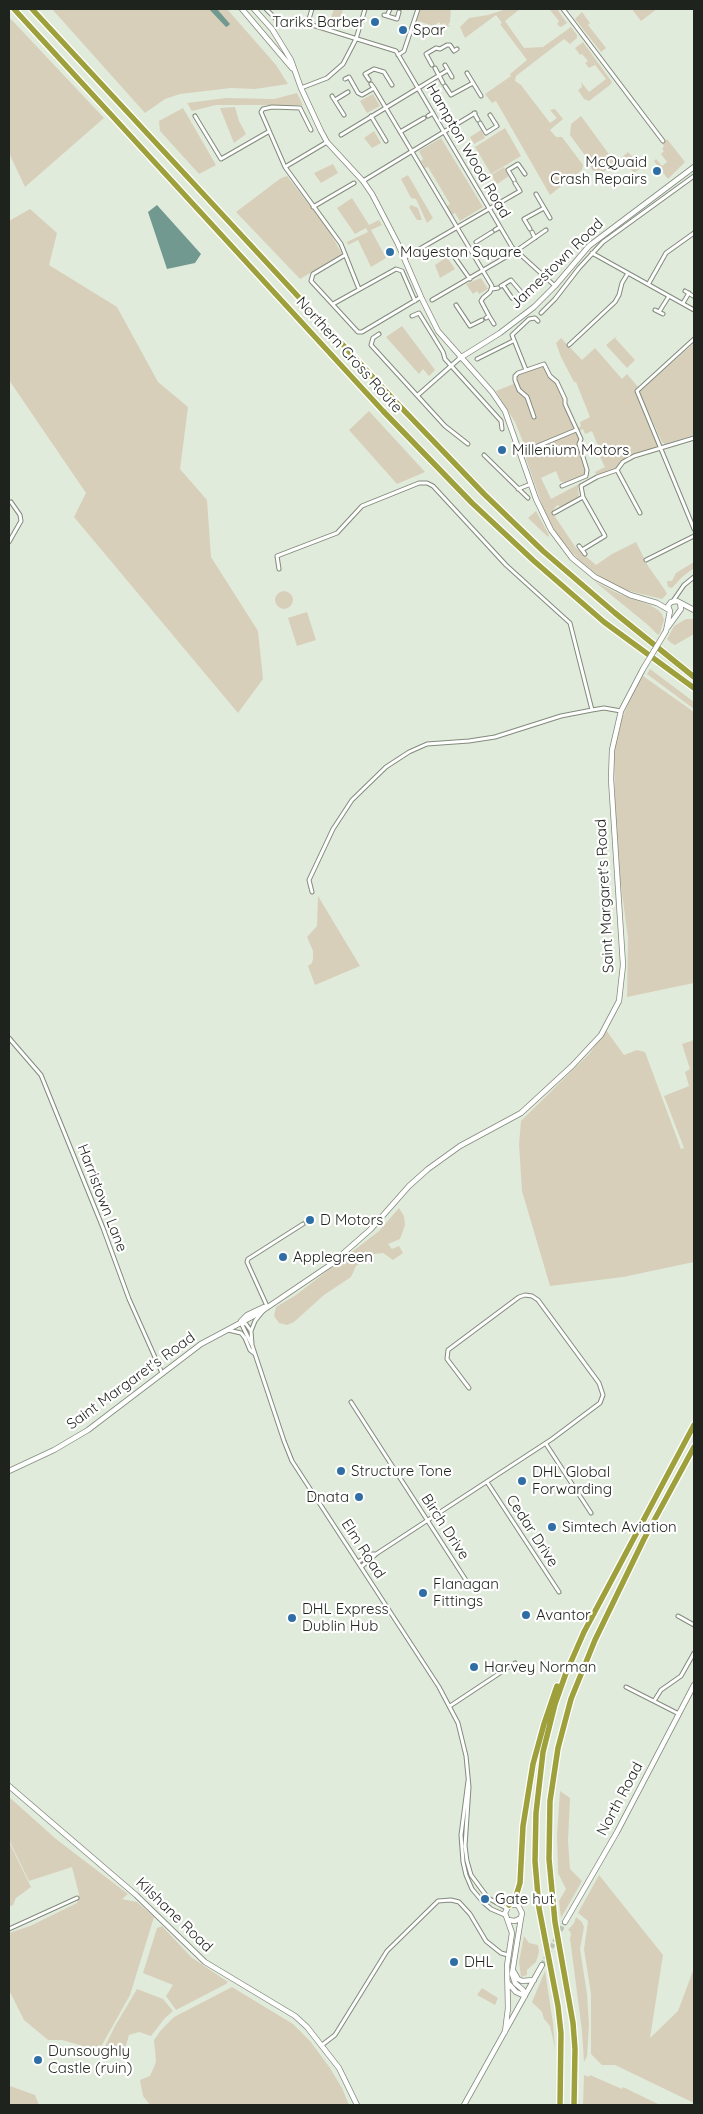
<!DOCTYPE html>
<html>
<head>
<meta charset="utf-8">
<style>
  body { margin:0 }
  #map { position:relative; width:703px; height:2114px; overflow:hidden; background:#e1ebdb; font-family:Quicksand,sans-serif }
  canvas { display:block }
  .frame { position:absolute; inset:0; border:10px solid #1f231d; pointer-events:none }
</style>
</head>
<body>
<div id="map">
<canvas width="703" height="2114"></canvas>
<div class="frame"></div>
</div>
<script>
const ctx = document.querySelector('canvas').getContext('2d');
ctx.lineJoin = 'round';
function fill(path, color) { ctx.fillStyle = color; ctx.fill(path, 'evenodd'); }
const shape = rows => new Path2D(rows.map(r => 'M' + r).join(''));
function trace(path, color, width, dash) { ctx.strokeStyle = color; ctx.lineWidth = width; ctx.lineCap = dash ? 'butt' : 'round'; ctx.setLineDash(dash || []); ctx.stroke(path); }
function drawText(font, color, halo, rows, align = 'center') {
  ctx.font = font + ' Quicksand,sans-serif'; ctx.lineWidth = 4.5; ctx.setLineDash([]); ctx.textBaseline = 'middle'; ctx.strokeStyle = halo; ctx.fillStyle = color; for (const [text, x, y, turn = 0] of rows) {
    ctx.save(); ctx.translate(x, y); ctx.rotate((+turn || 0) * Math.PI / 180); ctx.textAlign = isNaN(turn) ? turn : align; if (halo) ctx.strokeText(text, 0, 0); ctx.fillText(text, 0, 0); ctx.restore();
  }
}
const green = shape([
  [52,9,227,9,276,65,288,84,255,89,231,88,180,94,165,99,145,113],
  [334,9,343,9,338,26,329,23],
  [420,9,451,9,450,22,448,25,451,26,446,27,444,23,441,25,439,22,434,26,417,21],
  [506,9,520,9,505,21,524,48,543,47,571,27,577,35,577,38,570,44,564,39,516,76,515,81,521,85,550,123,557,118,550,110,555,109,563,119,550,130,556,137,562,137,583,165,582,170,550,195,496,101,492,103,485,94,511,76,510,74,527,60,500,24,502,23,496,15,465,38,460,27,469,18,488,15],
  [549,9,557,9,567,23,561,27,559,26,557,24,559,21],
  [632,9,657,9,641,21],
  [582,12,590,23,588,25,606,48,601,52,575,19],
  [9,17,104,118,25,187,9,153],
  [583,42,612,82,610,85,589,101,584,99,578,90,582,87,581,82,589,92,606,79,595,65,589,68,585,63,588,61,582,54,580,55,575,48],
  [297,93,303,105,216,105,192,111,187,103,226,98,274,99],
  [373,94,380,106,367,113,360,101],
  [235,107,239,121,246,134,234,143,220,108],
  [183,108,216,165,199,174,160,131,159,121],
  [581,116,614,161,603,173,592,170,589,161,570,135,571,124],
  [505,128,521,156,491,174,475,147],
  [481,130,485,138,474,144,470,137],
  [374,131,381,143,372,148,364,138],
  [441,138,483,207,460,221,455,213,451,215,446,207,450,204,428,167,425,168,421,161,423,159,419,151],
  [667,139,685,162,668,179,654,161,656,159,662,166,667,162,661,154,664,151,662,149,664,146,662,143],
  [628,152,642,167,634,173,621,158],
  [333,164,338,173,321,183,314,173],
  [504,167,509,176,497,184,491,175],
  [408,175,433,218,427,223,416,199,411,198,401,179],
  [287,176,328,229,342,254,300,279,236,212,281,178],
  [352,198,369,225,379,220,382,225,371,230,386,258,371,267,358,240,348,245,347,242,368,232,366,228,355,234,337,208],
  [411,205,418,208,422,220,417,220,409,207],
  [30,209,57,233,49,265,117,307,158,382,188,407,180,469,207,500,211,557,258,631,263,679,238,713,74,517,86,493,9,380,9,221],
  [447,257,455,269,440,278,435,265],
  [481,278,488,289,479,294,477,291,473,294,466,284],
  [402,326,435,370,429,376,423,369,419,374,386,337],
  [618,335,615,338,635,360,627,368,606,345],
  [561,338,582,360,595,348,622,379,627,374,639,388,637,391,660,447,634,456,623,462,617,470,598,477,595,472,605,467,598,453,590,456,589,454,599,448,592,431,585,434,583,429,579,431,578,428,581,426,580,422,590,417,576,382,574,382,561,357,556,343],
  [694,343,694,435,665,444,662,442,639,392],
  [540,363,544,364,550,376,557,383,580,439,579,444,586,469,584,476,567,484,560,481,556,471,541,478,551,499,581,483,578,488,579,498,561,507,557,505,552,512,576,548,596,565,612,554,636,542,648,566,665,590,667,594,662,599,629,591,606,580,592,571,579,560,561,540,546,516,526,459,528,454,515,422,496,391,516,383,515,380,518,373],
  [369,411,425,472,397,484,349,430],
  [536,511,549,535,548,537,528,518],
  [694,562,694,568,682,577,672,588,668,587,667,581,672,581,676,573],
  [594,581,619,594,650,605,658,610,662,614,664,620,660,633,658,635,648,625],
  '275 600a9 9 0 1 1 18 0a9 9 0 1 1-18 0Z',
  [307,612,316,640,297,646,288,618],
  [686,619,694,619,694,634,675,645,671,643,667,639,674,626],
  [650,669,694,702,694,709,647,674],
  [643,676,694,712,694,983,627,997,628,938,616,848,614,750,620,723,634,691],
  [318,896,360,966,315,985,308,966,312,963,313,959,313,951,307,937,317,926],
  [606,1030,624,1055,637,1050,645,1052,681,1149,684,1148,664,1096,689,1086,685,1072,690,1069,682,1044,694,1040,694,1262,623,1277,550,1286,522,1191,519,1144,521,1121,590,1053],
  [399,1208,404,1216,405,1225,400,1239,388,1244,392,1249,399,1246,403,1253,393,1260,383,1253,374,1254,356,1266,351,1277,324,1295,294,1322,287,1325,279,1323,274,1316,276,1307,296,1295,379,1231],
  [560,1791,570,1798,568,1841,570,1869,582,1881,561,1918,559,1901,566,1889,558,1873,557,1835],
  [9,1797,56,1839,128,1894,122,1899,137,1902,154,1917,130,1995,102,2045,90,2048,62,2040,48,2040,24,2020,9,1990,9,1933,30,1926,77,1903,79,1894,72,1867,29,1881,9,1840],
  [9,1842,31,1887,16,1898,13,1905,9,1907],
  [599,1875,663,1955,650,2038,678,2011,694,1968,694,2103,615,2065,602,2065,591,2054,591,1994,584,1949,588,1921,578,1913],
  [576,1917,582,1922,584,1927,580,1949,587,1994,589,2025,587,2056,584,2062,582,2031,570,1938,571,1935,570,1931,568,1930,574,1923],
  [162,1926,191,1957,228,1982,226,1984,176,2010,166,1996,173,1985,143,1973,157,1928],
  [524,1936,529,1943,538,1945,539,1952,536,1962,527,1970,527,1975,521,1977,519,1962],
  [545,1971,553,2023,555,2048,550,2026,544,2019,542,2012,532,2002],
  [232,1987,293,2024,310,2041,330,2068,342,2088,349,2105,150,2105,143,2096,140,2080,150,2076,154,2067,156,2061,154,2040,161,2030,174,2017],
  [482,1988,498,1998,495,2005,477,1995],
  [137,1989,163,1999,173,2011,165,2018,151,2036,139,2032,129,2035,124,2052,104,2051,104,2048,115,2026],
  [584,2075,589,2077,590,2075,622,2089,623,2087,660,2105,583,2105],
  [10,2086,35,2095,39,2105,9,2105]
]);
const water = shape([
  [209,9,217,9,230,24,228,26,226,27],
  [157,205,201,254,195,263,167,269,148,212]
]);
const secondaryTunnel = shape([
  [542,1965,565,1922]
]);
const street = shape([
  [266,9,280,23],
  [563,9,663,141],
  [384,15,397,19,399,12],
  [387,16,390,9],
  [309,19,312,9],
  [308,22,309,24,396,51,512,247,555,286],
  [413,24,433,31,441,29],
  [398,55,404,51,418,9],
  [432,65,426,54,436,48,440,49,447,45,450,45,454,51,457,49],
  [445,65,452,77],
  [435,68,443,83],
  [467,73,481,96],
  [345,79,349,77,358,93,362,95,374,88,492,286,490,292,483,298,481,301,489,316,486,318],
  [369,80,365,74,374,69,384,72,392,85],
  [371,84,374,88],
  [445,86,451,95,473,83],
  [301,88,327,78,343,64,356,39,365,9],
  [332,96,344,115],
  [335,100,348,92],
  [474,113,478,120],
  [195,116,221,159,268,132],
  [371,116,386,141],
  [428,116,433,113],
  [480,123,486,133,497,126,490,115],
  [311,130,300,108,272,107,263,109,261,112,285,167,341,244,359,289],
  [400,132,424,118],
  [341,135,448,70],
  [285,167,327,142],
  [514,180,508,170,518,164,525,174],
  [363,181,475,113],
  [536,194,550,218],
  [313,207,354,183],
  [530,229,524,219,544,208],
  [495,230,500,227],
  [532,232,535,238],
  [476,242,492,232],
  [592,253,694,310],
  [345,255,313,274,311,281,358,332,362,332,421,297],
  [453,255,470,279],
  [404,258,520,191,515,183],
  [649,283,666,253,694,233],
  [503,285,512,298],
  [501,286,511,280,522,293],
  [492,289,498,288],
  [685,291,693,296],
  [432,300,516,251,546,230],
  [683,303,689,293],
  [333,304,396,269,402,271,415,301],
  [456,305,470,326,482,320],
  [655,310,663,314],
  [659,312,669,296],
  [541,313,555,299,579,268,603,242,694,176],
  [412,316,419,313,443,352,445,359,501,421,502,429],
  [489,316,494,324],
  [379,334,373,338,371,345,445,426,468,444],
  [694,339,637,391,694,529],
  [569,345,615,302,619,295,622,283,628,273],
  [477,359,513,341],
  [526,370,512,335,529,319,535,318,538,321],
  [418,395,460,358],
  [534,417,527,397,519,390,515,380,515,376,518,373,544,364,550,376,557,382,565,399,565,404,581,439,579,444,587,470,586,476,562,486],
  [521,453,576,430],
  [484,455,528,498],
  [518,489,531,484],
  [554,513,583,497],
  [640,513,617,470,623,462,634,456,694,438],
  [9,542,21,521,20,515,11,502],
  [579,546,585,554],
  [582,550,605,536,583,497,581,486,597,477,617,470],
  [646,560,694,536],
  [279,569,277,556,337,533,362,506,419,483,427,483,433,486,506,565,570,623,592,710],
  [673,601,684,585,694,577],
  [312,892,309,880,333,829,352,800,386,767,409,752,427,744,469,741,495,737,561,716,592,710,604,708,621,711],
  [9,1038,41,1075,103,1228,129,1299,162,1373],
  [240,1322,246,1324,251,1331],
  [241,1323,252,1345,284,1441,292,1461,439,1687,458,1723,466,1756,469,1787,465,1846,467,1861,471,1875,488,1898,506,1908],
  [228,1330,241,1333,245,1338,250,1350,255,1354],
  [252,1344,251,1331,255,1321,267,1306,247,1262,248,1259,303,1224],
  [351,1402,471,1588],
  [546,1444,591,1513],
  [487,1482,559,1592],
  [358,1562,371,1554,376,1554],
  [361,1567,376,1554,552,1439,600,1403,603,1395,599,1383,538,1300,532,1296,525,1295,519,1297,448,1350,447,1359,469,1388],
  [678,1616,694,1625],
  [626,1687,679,1714],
  [654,1701,661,1690,681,1676,694,1653],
  [450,1706,515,1663],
  [468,1781,461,1835,463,1862,466,1875,472,1889,483,1902,491,1909,505,1915],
  [9,1929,77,1898],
  [322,2045,335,2035,387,1951,438,1901,451,1900,459,1902,470,1914,486,1941,501,1953,508,1955]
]);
const secondary = shape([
  [242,9,292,68],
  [254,9,272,29,291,60,301,88,321,131,327,142,363,181,372,194,398,244,421,297,438,331,492,392,505,411,536,499,551,530,572,558,595,577,630,595,657,603,669,610],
  [460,358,500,333,534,307,555,286,589,246,694,167],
  [668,627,681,609,680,603],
  [666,631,670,611,668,606,671,602,677,601,694,610],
  [241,1321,247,1315,264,1307],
  [9,1471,54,1450,88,1430,201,1344,259,1313,330,1265,371,1229,409,1186,428,1169,460,1146,521,1113,572,1066,601,1035,619,1001,623,965,611,779,612,750,621,711,643,669],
  [9,1786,136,1895,205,1962,295,2016,307,2027,339,2068,357,2105],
  [521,1918,512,1974,515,1983,523,1990,525,1996],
  [565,1922,617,1832,694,1685],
  [514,1972,518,1979,522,1981,534,1980],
  [508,1983,516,1992,525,1996],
  [505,2032,508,2008,507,1966,512,1933,505,1913,509,1905,518,1905,522,1913,521,1918,515,1921,508,1920],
  [464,2105,542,1965]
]);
const highway = shape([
  [14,9,383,411,472,503,534,561,604,622,694,688],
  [32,9,394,400,484,494,543,551,615,613,694,677],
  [509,1905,516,1896,520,1883,523,1826,533,1764,544,1724,557,1686],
  [560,2105,561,2033,558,2006,539,1908,535,1861,536,1813,543,1752,555,1704,566,1673,584,1632,694,1425],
  [574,2105,575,2049,573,2023,555,1922,549,1859,550,1801,558,1748,571,1699,595,1640,644,1539,694,1447]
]);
const secondaryBridge = shape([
  [643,669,666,631]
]);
const markers = [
  [375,22,5,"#2e6ea4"],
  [403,30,5,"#2e6ea4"],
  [657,171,5,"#2e6ea4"],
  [390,252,5,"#2e6ea4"],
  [502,450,5,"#2e6ea4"],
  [310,1220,5,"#2e6ea4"],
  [283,1257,5,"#2e6ea4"],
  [341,1471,5,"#2e6ea4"],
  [522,1481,5,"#2e6ea4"],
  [359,1497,5,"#2e6ea4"],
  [552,1527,5,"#2e6ea4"],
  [423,1593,5,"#2e6ea4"],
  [526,1615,5,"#2e6ea4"],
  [292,1618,5,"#2e6ea4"],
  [474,1667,5,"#2e6ea4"],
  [485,1899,5,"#2e6ea4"],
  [454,1962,5,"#2e6ea4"],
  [38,2060,5,"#2e6ea4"]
];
const poiNames = [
  ["Tariks Barber",365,22,"right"],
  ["Spar",413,30],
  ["McQuaid",647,162,"right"],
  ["Crash Repairs",647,179,"right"],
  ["Mayeston Square",400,252],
  ["Millenium Motors",512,450],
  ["D Motors",320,1220],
  ["Applegreen",293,1257],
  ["Structure Tone",351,1471],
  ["DHL Global",532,1472],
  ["Forwarding",532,1489],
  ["Dnata",349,1497,"right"],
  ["Simtech Aviation",562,1527],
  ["Flanagan",433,1584],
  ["Fittings",433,1601],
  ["DHL Express",302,1609],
  ["Dublin Hub",302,1626],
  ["Avantor",536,1615],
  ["Harvey Norman",484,1667],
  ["Gate hut",495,1899],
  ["DHL",464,1962],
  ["Dunsoughly",48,2051],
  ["Castle (ruin)",48,2068]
];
const streetNames = [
  ["Hampton Wood Road",468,151,60],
  ["Jamestown Road",557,264,-44],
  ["Northern Cross Route",349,355,48],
  ["Saint Margaret's Road",605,896,-93],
  ["Harristown Lane",102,1198,69],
  ["Saint Margaret's Road",131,1381,-36],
  ["Birch Drive",445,1527,57],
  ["Cedar Drive",532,1531,57],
  ["Elm Road",363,1549,57],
  ["North Road",620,1799,-62],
  ["Kilshane Road",174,1915,44]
];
fill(green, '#d8cfba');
fill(water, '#719990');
trace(secondaryTunnel, '#bac3b5', 4.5, [4.5, 2]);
trace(street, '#828b7c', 5);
trace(secondary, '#828b7c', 6);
trace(highway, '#fff', 8);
trace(street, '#fff', 3);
trace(secondary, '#fff', 4.5);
trace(highway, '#9ea03b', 5.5);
trace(secondaryBridge, '#828b7c', 6, []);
trace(secondaryBridge, '#fff', 4.5);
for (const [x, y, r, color] of markers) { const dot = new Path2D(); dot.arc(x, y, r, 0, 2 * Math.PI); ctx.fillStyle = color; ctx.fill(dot); trace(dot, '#fff', 2); }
drawText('15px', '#1f231d', '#fff', poiNames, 'left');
drawText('15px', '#1f231d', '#fff', streetNames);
</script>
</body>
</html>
